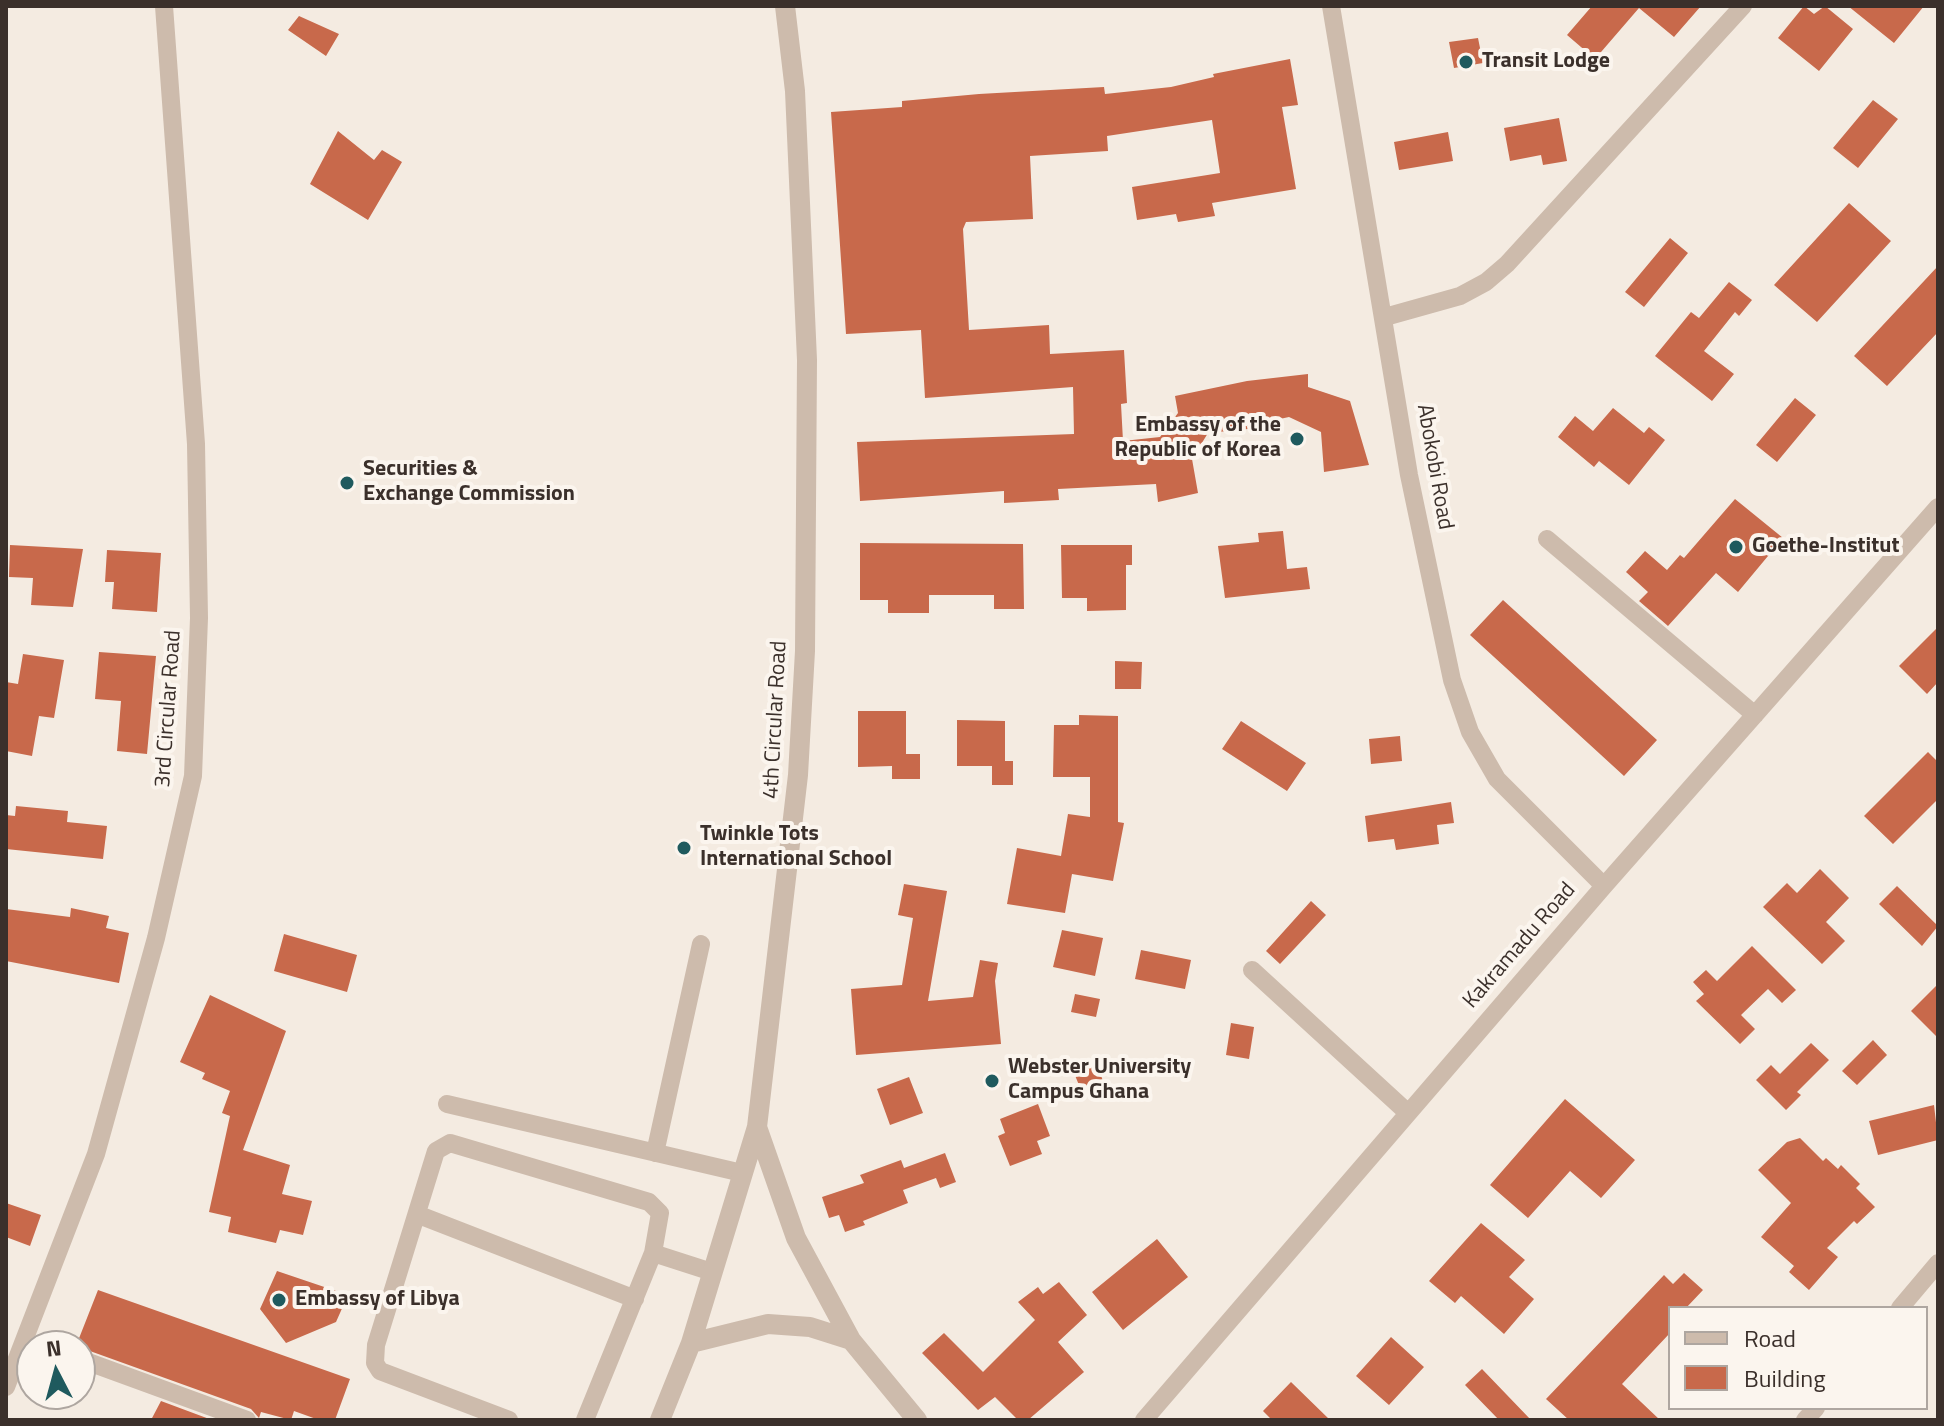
<!DOCTYPE html>
<html>
<head>
<meta charset="utf-8">
<style>
  body { margin:0 }
  #map { position:relative; width:1944px; height:1426px; overflow:hidden; background:#f4ebe1; font-family:"Titillium Web",sans-serif }
  canvas { display:block }
  .frame { position:absolute; inset:0; border:8px solid #3b302b; pointer-events:none }
  .legend { position:absolute; left:1668px; top:1306px; width:260px; height:104px; box-sizing:border-box; background:#fbf5ee; border:2px solid #aea6a0; margin:0; padding:10px 14px; list-style:none; font-size:24px; color:#3b302b }
  .legend li { display:flex; align-items:center; gap:16px; height:40px }
  .legend b { width:40px; border:2px solid #aea6a0 }
  .north { position:absolute; left:16px; top:1330px; width:80px; height:80px; box-sizing:border-box; background:#fbf5ee; border:2px solid #aea6a0; border-radius:50%; rotate:354deg; font-size:22px; font-weight:700; line-height:32px; text-align:center; color:#3b302b }
  .north::after { content:''; display:block; margin:auto; width:28px; height:36px; background:#1f5a5e; clip-path:polygon(50% 0,100% 100%,50% 72%,0 100%) }
</style>
</head>
<body>
<div id="map">
<canvas width="1944" height="1426"></canvas>
<div class="frame"></div>
<ul class="legend">
<li><b style="height:10px;background:#cdbbac"></b>Road</li>
<li><b style="height:22px;background:#c8694b"></b>Building</li>
</ul>
<div class="north">N</div>
</div>
<script>
const ctx = document.querySelector('canvas').getContext('2d');
ctx.lineJoin = 'round';
function fill(path, color) { ctx.fillStyle = color; ctx.fill(path, 'evenodd'); }
const shape = rows => new Path2D(rows.map(r => 'M' + r).join(''));
function trace(path, color, width, dash) { ctx.strokeStyle = color; ctx.lineWidth = width; ctx.lineCap = dash ? 'butt' : 'round'; ctx.setLineDash(dash || []); ctx.stroke(path); }
function drawText(font, color, halo, rows, align = 'center') {
  ctx.font = font + ' "Titillium Web",sans-serif'; ctx.lineWidth = 8; ctx.setLineDash([]); ctx.textBaseline = 'middle'; ctx.strokeStyle = halo; ctx.fillStyle = color; for (const [text, x, y, turn = 0] of rows) {
    ctx.save(); ctx.translate(x, y); ctx.rotate((+turn || 0) * Math.PI / 180); ctx.textAlign = isNaN(turn) ? turn : align; if (halo) ctx.strokeText(text, 0, 0); ctx.fillText(text, 0, 0); ctx.restore();
  }
}
const building = shape([
  [1592,6,1701,6,1674,37,1639,8,1595,59,1567,35],
  [1804,6,1814,14,1825,6,1853,29,1819,71,1778,38],
  [1848,6,1924,6,1894,43],
  [299,16,339,34,326,56,288,30],
  [1478,38,1483,63,1454,68,1449,42],
  [1290,59,1298,105,1282,107,1296,189,1212,203,1215,216,1178,222,1176,214,1137,220,1132,187,1220,173,1212,120,1107,136,1108,151,1030,156,1033,219,966,222,963,229,969,330,1049,325,1050,354,1124,350,1127,403,1121,404,1123,441,1160,437,1178,413,1175,396,1247,381,1308,374,1308,387,1350,401,1369,465,1324,472,1321,432,1289,417,1247,426,1248,429,1208,433,1192,459,1198,493,1158,502,1156,484,1058,489,1059,500,1004,503,1004,491,860,501,857,442,1074,434,1073,387,925,398,921,330,846,334,831,112,902,107,902,101,979,94,1104,87,1105,94,1171,87,1214,77,1213,74],
  [1873,100,1898,119,1858,168,1833,148],
  [1559,118,1567,161,1543,165,1541,155,1510,161,1504,128],
  [338,131,374,160,382,150,402,162,368,220,310,184],
  [1448,132,1453,161,1399,170,1394,142],
  [1849,203,1891,241,1817,322,1774,285],
  [1670,238,1688,253,1644,307,1625,292],
  [1938,266,1938,332,1887,386,1854,356],
  [1729,282,1752,300,1739,316,1735,312,1704,351,1734,374,1712,401,1655,356,1691,312,1699,318],
  [1795,398,1816,415,1777,462,1756,445],
  [1613,408,1644,433,1649,427,1665,440,1629,485,1599,461,1594,467,1558,437,1575,416,1593,431],
  [1735,499,1783,538,1738,592,1716,573,1668,626,1639,601,1648,592,1626,572,1645,551,1667,570,1680,555,1684,558],
  [1283,531,1287,569,1307,567,1310,589,1225,598,1218,546,1259,542,1258,533],
  [860,543,1023,544,1024,609,994,609,994,595,929,595,929,613,888,613,888,600,860,600],
  [10,545,83,549,73,607,31,605,33,578,9,577],
  [1061,545,1132,545,1132,565,1126,565,1126,610,1087,611,1087,598,1062,598],
  [107,550,161,553,157,612,112,609,114,582,105,582],
  [1503,600,1657,740,1624,776,1470,635],
  [1938,627,1938,682,1927,694,1899,666],
  [99,652,156,656,147,754,117,751,121,701,95,699],
  [23,654,64,660,54,718,39,716,32,756,6,751,6,682,18,684],
  [1115,661,1142,662,1141,689,1115,689],
  [858,711,906,711,906,754,920,754,920,779,892,779,892,766,858,767],
  [1079,715,1118,716,1118,822,1124,823,1113,881,1072,874,1065,913,1007,904,1017,848,1061,856,1068,814,1090,817,1090,777,1053,777,1054,725,1079,725],
  [957,720,1005,721,1005,761,1013,761,1013,785,992,785,992,766,957,766],
  [1241,721,1306,763,1287,791,1222,749],
  [1400,736,1402,761,1371,764,1369,739],
  [1928,752,1938,762,1938,799,1893,844,1864,816],
  [1451,802,1454,823,1437,825,1439,844,1396,850,1394,839,1368,842,1365,816],
  [16,806,68,811,67,822,107,826,103,859,6,849,6,815,15,816],
  [1820,869,1849,898,1826,922,1845,941,1822,964,1763,907,1787,883,1797,893],
  [904,884,947,891,928,1001,973,997,980,960,998,963,995,981,1001,1044,856,1055,851,989,902,985,913,918,898,915],
  [1897,886,1938,926,1922,946,1879,904],
  [1311,901,1326,915,1280,964,1266,951],
  [71,908,109,916,106,928,129,933,119,983,6,961,6,909,70,917],
  [1062,930,1103,938,1095,976,1053,967],
  [284,934,357,955,347,992,274,971],
  [1752,946,1796,990,1782,1003,1768,989,1741,1015,1755,1029,1740,1044,1696,1001,1704,994,1693,982,1706,970,1717,981],
  [1141,950,1191,960,1185,989,1135,979],
  [1938,984,1938,1038,1911,1011],
  [1075,994,1100,999,1096,1017,1071,1012],
  [210,995,286,1031,243,1150,290,1165,282,1194,312,1201,303,1235,280,1230,276,1243,228,1232,231,1217,209,1212,230,1116,222,1113,230,1091,202,1079,205,1073,180,1062],
  [1231,1023,1254,1027,1249,1059,1226,1055],
  [1873,1040,1887,1055,1857,1085,1842,1071],
  [1811,1043,1829,1060,1797,1092,1801,1095,1786,1110,1756,1080,1771,1065,1780,1074],
  [1095,1059,1103,1081,1081,1090,1072,1068],
  [909,1077,923,1113,890,1125,877,1089],
  [1565,1099,1635,1160,1601,1198,1570,1171,1528,1218,1490,1185],
  [1038,1104,1050,1136,1037,1141,1042,1154,1010,1166,998,1136,1005,1133,1000,1119],
  [1934,1105,1938,1140,1878,1155,1869,1121],
  [1800,1138,1823,1161,1826,1158,1838,1169,1841,1165,1860,1184,1856,1188,1875,1207,1857,1224,1854,1221,1827,1248,1838,1257,1809,1290,1789,1272,1794,1266,1761,1237,1791,1203,1758,1170,1787,1142],
  [945,1153,956,1182,940,1188,936,1178,903,1190,908,1203,863,1221,865,1225,845,1232,839,1215,829,1218,822,1197,864,1183,860,1175,901,1160,904,1168],
  [6,1203,41,1215,30,1246,6,1237],
  [1481,1223,1525,1260,1509,1277,1534,1299,1504,1334,1461,1296,1455,1303,1429,1281],
  [1157,1239,1188,1277,1123,1330,1092,1292],
  [277,1271,348,1295,336,1322,286,1343,260,1309],
  [1684,1273,1703,1290,1686,1308,1670,1308,1670,1333,1622,1384,1660,1420,1569,1420,1546,1399,1664,1275,1673,1284],
  [1059,1282,1087,1315,1058,1342,1084,1372,1028,1420,1018,1420,995,1397,978,1410,922,1353,944,1333,983,1372,1035,1320,1018,1302,1038,1287,1043,1294],
  [98,1290,350,1379,335,1420,319,1420,294,1411,291,1420,261,1412,259,1418,251,1409,76,1346],
  [1391,1337,1424,1367,1389,1405,1356,1376],
  [1482,1369,1531,1420,1499,1420,1465,1385],
  [1291,1382,1330,1420,1272,1420,1263,1411],
  [161,1401,212,1420,151,1420]
]);
const minor = shape([
  [1331,6,1409,475,1452,680,1470,732,1497,779,1604,886],
  [1385,317,1460,296,1486,282,1507,264,1743,6],
  [1547,539,1755,715],
  [1252,970,1408,1113],
  [447,1104,742,1173],
  [655,1153,701,944],
  [419,1215,635,1299],
  [1900,1308,1938,1263],
  [80,1359,247,1420],
  [6,1387,96,1154,156,938,193,776,199,618,196,444,164,6],
  [509,1420,380,1371,375,1363,376,1345,436,1151,450,1143,649,1202,660,1213,653,1253],
  [585,1420,653,1253,712,1272],
  [1144,1420,1604,886,1938,507],
  [1805,1420,1816,1408]
]);
const tertiary = shape([
  [757,1127,796,1238,851,1340,917,1420],
  [691,1343,768,1324,810,1327,851,1340],
  [660,1420,691,1343,757,1127,798,775,805,651,807,360,795,91,785,6]
]);
const markers = [
  [1466,62,8,"#1f5a5e"],
  [1297,439,8,"#1f5a5e"],
  [347,483,8,"#1f5a5e"],
  [1736,547,8,"#1f5a5e"],
  [684,848,8,"#1f5a5e"],
  [992,1081,8,"#1f5a5e"],
  [279,1300,8,"#1f5a5e"]
];
const poiNames = [
  ["Transit Lodge",1482,62],
  ["Embassy of the",1281,426,"right"],
  ["Republic of Korea",1281,451,"right"],
  ["Securities &",363,470],
  ["Exchange Commission",363,495],
  ["Goethe-Institut",1752,547],
  ["Twinkle Tots",700,835],
  ["International School",700,860],
  ["Webster University",1008,1068],
  ["Campus Ghana",1008,1093],
  ["Embassy of Libya",295,1300]
];
const streetNames = [
  ["Abokobi Road",1434,467,80],
  ["3rd Circular Road",169,709,-86],
  ["4th Circular Road",776,720,-87],
  ["Kakramadu Road",1520,946,-49]
];
fill(building, '#c8694b');
trace(minor, '#cdbbac', 18);
trace(tertiary, '#cdbbac', 20);
for (const [x, y, r, color] of markers) { const dot = new Path2D(); dot.arc(x, y, r, 0, 2 * Math.PI); ctx.fillStyle = color; ctx.fill(dot); trace(dot, '#fbf5ee', 3); }
drawText('bold 22px', '#3b302b', '#fbf5ee', poiNames, 'left');
drawText('22px', '#3b302b', '#fbf5ee', streetNames);
</script>
</body>
</html>
